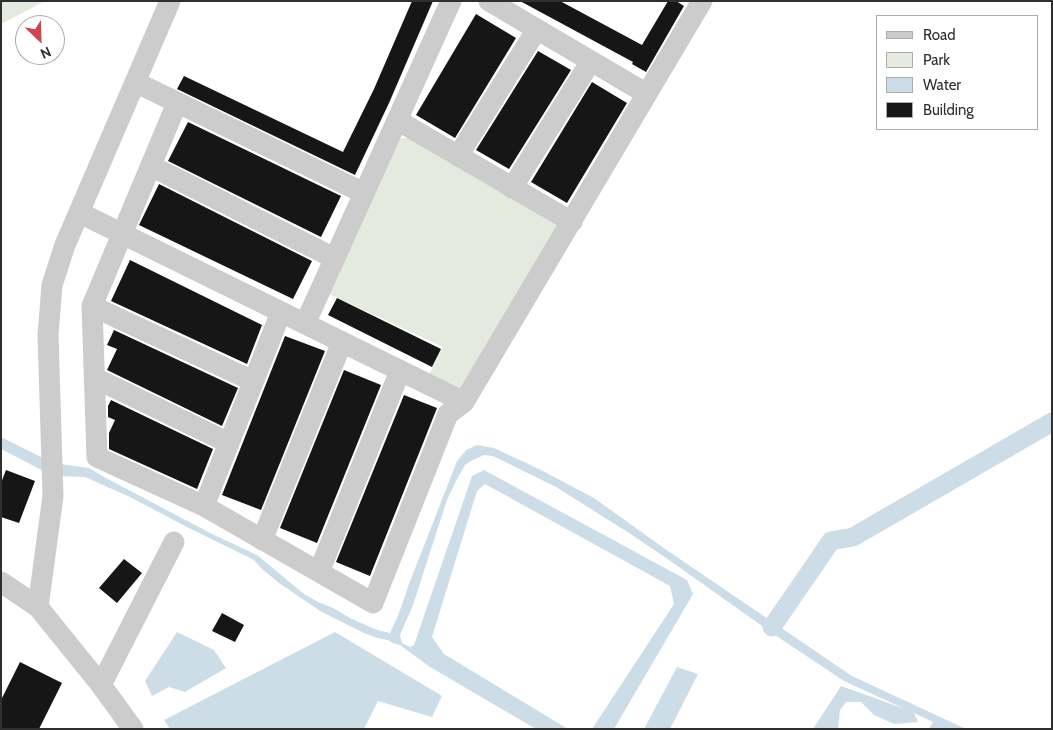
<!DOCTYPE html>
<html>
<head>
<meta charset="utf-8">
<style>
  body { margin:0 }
  #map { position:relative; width:1053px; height:730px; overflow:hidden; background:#fff; font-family:Cabin,sans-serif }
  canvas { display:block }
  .frame { position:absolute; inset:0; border:2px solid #2f2f2f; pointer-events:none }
  .legend { position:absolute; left:876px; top:15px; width:162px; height:115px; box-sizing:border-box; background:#fff; border:1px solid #acacac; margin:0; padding:6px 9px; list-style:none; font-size:15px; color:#2f2f2f }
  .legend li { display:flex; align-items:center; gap:10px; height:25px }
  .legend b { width:25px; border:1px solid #acacac }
  .north { position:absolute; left:15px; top:15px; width:50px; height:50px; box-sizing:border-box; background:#fff; border:1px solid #acacac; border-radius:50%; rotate:156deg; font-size:14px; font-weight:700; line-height:20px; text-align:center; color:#2f2f2f }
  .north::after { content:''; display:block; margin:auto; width:18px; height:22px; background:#d0464f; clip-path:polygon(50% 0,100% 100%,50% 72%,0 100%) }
</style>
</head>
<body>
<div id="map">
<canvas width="1053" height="730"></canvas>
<div class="frame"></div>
<ul class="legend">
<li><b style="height:6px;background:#ccc"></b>Road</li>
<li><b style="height:14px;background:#e4eade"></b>Park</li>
<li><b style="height:14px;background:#ccdde8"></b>Water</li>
<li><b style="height:14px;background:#161616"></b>Building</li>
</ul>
<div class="north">N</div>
</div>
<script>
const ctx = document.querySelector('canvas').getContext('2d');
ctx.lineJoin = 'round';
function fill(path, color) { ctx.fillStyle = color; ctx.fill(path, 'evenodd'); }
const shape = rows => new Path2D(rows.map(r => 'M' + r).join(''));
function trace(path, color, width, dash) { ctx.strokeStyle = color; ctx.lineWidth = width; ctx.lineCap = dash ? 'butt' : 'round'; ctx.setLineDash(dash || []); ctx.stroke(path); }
const green = shape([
  [1,1,45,1,1,24],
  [410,137,560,227,461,390,429,375,443,347,327,293,398,139]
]);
const water = shape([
  [1,437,53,463,89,468,106,478,212,534,257,555,304,594,318,602,333,608,350,618,377,630,390,633,398,616,409,584,457,461,466,450,477,445,494,448,541,470,594,498,668,551,852,676,966,729,929,729,933,722,914,713,918,722,894,724,874,715,861,702,846,702,840,710,838,729,813,729,841,686,905,709,844,681,772,633,669,560,629,533,556,487,493,456,484,455,471,461,465,465,456,481,447,500,413,605,400,635,402,643,410,647,414,645,472,476,484,470,687,580,693,594,614,729,592,729,674,604,670,586,485,484,477,491,432,637,444,654,568,729,536,729,430,667,400,645,393,643,388,640,377,638,364,633,320,611,279,583,261,568,254,560,185,526,130,497,85,477,53,476,1,449],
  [177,632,214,650,226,668,185,692,169,687,152,696,145,681],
  [335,632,442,696,432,717,378,701,364,729,170,729,164,720],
  [677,667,698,674,670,729,644,729]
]);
const canal = shape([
  [772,627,831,541,853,537,1052,422]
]);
const building = shape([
  [412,1,433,1,389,103,355,175,177,89,184,76,343,152,374,89],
  [520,1,560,1,642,45,668,1,676,1,684,6,646,72,632,64,633,62],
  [476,14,516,38,455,138,416,115],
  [538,51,571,70,509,169,476,150],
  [592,82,627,103,567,203,531,182],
  [188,122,341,196,321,237,168,161],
  [159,184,312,261,293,299,139,225],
  [130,260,262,325,247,364,111,301],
  [337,298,441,349,432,367,328,315],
  [114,330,238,388,222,426,107,370,117,349,107,345],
  [285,336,325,351,261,510,222,495],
  [344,370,381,385,317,543,280,528],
  [404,395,437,408,370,576,336,562],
  [111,400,213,449,197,489,109,449,109,433,115,420,108,417,108,406],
  [6,470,35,481,19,523,1,517,1,483],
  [124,559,142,573,117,603,99,588],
  [222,613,244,625,235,642,212,631],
  [20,662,62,683,39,729,1,729,1,700]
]);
const minor = shape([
  [489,1,647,94],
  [135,82,364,193],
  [177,103,92,306,97,457,204,506,373,603,448,414,464,402,702,1],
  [397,120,572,222],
  [458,156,537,29],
  [151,166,334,258],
  [512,188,591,61],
  [80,213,464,402],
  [92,306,253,381],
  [305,324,451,1],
  [95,378,229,443],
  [204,506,281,312],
  [262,540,342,342],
  [319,572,400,371],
  [1,582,38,607,101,685,133,729],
  [38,607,53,496,48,335,52,285,65,245,170,1],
  [101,685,174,542]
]);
fill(green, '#e4eade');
fill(water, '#ccdde8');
trace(canal, '#ccdde8', 19);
fill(building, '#161616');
trace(minor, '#ccc', 21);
</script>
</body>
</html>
